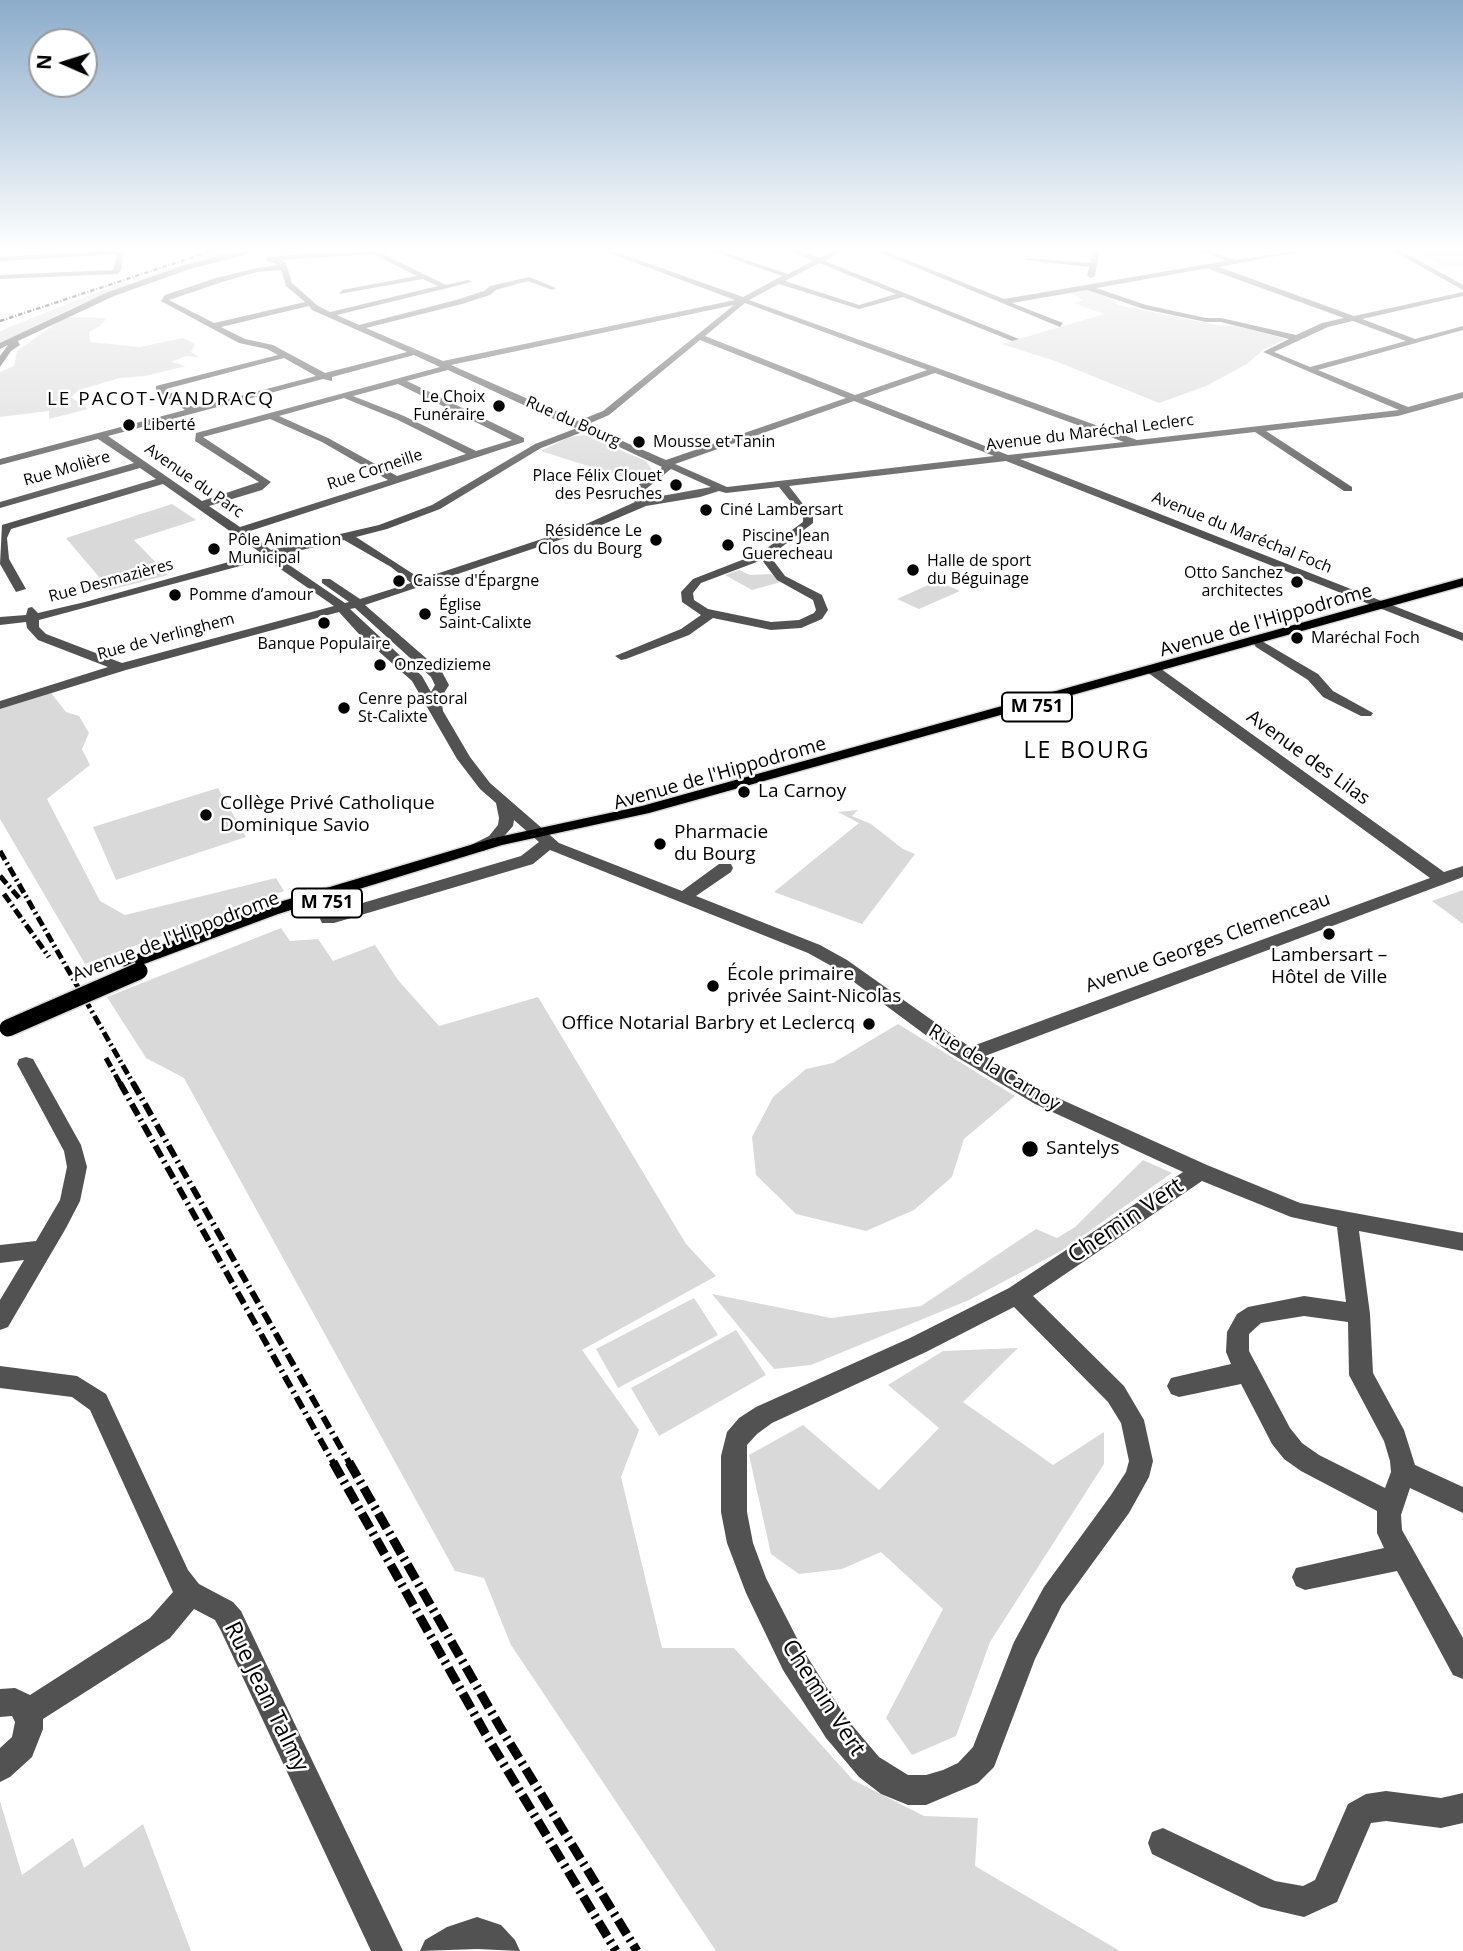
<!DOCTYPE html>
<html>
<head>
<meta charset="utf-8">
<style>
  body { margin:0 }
  #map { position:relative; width:1463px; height:1951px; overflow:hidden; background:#fff; font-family:"Open Sans",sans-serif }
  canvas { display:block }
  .north { position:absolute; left:28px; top:28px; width:70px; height:70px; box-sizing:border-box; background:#fff; border:2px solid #999; border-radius:50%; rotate:273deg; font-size:19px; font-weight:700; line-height:28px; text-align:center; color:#000 }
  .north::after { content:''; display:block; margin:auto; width:24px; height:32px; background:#000; clip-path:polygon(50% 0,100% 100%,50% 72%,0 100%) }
</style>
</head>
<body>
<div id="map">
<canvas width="1463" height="1951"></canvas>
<div class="north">N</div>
</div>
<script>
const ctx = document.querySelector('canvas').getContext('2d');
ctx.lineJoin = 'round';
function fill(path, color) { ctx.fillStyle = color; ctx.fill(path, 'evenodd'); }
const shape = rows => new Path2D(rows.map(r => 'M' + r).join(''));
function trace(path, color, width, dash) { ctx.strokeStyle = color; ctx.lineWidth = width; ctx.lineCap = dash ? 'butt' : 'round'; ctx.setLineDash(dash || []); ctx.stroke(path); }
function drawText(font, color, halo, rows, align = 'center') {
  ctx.font = font + ' "Open Sans",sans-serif'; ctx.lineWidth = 5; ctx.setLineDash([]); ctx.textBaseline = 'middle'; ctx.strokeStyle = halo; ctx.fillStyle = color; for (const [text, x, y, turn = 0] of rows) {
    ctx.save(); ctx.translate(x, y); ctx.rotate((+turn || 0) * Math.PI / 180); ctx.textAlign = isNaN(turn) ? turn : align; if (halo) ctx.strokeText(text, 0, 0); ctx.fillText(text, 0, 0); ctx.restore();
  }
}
const green = shape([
  [228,248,250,248,244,252,140,281,133,280],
  [1463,248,1463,266,1445,267,1412,250],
  [123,282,132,284,74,307,0,344,0,332,7,328],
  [1087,290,1116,301,1115,303,1122,306,1222,326,1236,326,1286,339,1264,349,1247,364,1206,386,1159,403,1058,362,1002,344,1104,314,1074,303,1083,300,1070,293],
  [65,317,107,318,100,326,89,332,90,342,140,347,183,338,195,344,191,352,199,357,186,356,171,362,186,366,145,376,119,378,79,390,71,397,88,409,49,419,49,411,0,417,0,372,14,366,17,351],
  [584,435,646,461,652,470,638,482,541,451,569,437],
  [172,504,196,520,134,540,168,575,110,590,66,538],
  [739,570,750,575,771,574,781,582,752,590,725,575],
  [937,581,960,591,919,609,897,599],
  [51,693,66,712,79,716,89,733,82,749,90,765,47,799,100,901,125,915,276,878,284,891,85,964,0,819,0,709],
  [218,788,246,837,116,880,93,827],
  [858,810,852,816,871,824,903,849,915,854,862,924,774,892,859,823,838,812],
  [1463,890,1463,924,1432,901],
  [281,928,290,941,318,939,333,961,375,945,398,980,439,1026,538,997,686,1244,716,1276,582,1350,639,1430,621,1477,662,1648,734,1648,853,1780,924,1816,978,1818,975,1866,1120,1951,716,1951,511,1645,484,1578,455,1571,184,1078,146,1058,107,997],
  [898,1024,1015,1096,964,1139,952,1177,914,1210,866,1231,796,1214,756,1175,752,1137,773,1097,806,1069,833,1063],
  [1143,1160,1172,1173,1061,1251,969,1300,811,1365,774,1369,712,1294,831,1318,921,1306,1036,1229,1057,1238,1075,1227],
  [694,1298,718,1335,618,1388,596,1349],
  [736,1330,766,1375,659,1436,631,1388],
  [1018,1348,963,1402,1053,1465,1104,1432,1104,1464,990,1642,956,1736,912,1755,886,1718,943,1609,881,1552,842,1569,799,1574,771,1554,749,1455,803,1425,879,1490,939,1428,888,1385,943,1351],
  [0,1801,22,1875,73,1838,84,1868,143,1824,191,1951,0,1951]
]);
const minor = shape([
  [119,248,125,248,121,271,117,274,0,279,0,275,113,270,117,254,0,261,0,257,118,250,119,248],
  [251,248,259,248,245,255,190,269,114,296,18,341,20,345,11,351,0,367,0,356,8,345,0,349,0,343,108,292,185,265,251,248],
  [315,248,323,248,316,253,357,253,400,248,381,253,446,285,468,280,472,282,337,315,359,325,456,300,484,291,490,286,529,277,556,288,552,290,528,281,496,290,490,295,462,304,366,328,443,361,735,300,596,248,605,248,743,297,782,276,702,248,711,248,788,274,813,261,784,248,793,248,819,258,839,248,847,248,825,261,1019,339,1012,341,903,297,859,309,779,284,749,300,1137,440,1399,410,1263,352,1289,339,1221,322,1206,322,1144,309,1087,290,1012,303,1063,323,1060,327,869,248,878,248,1004,299,1226,261,1191,248,1200,248,1235,260,1319,248,1219,267,1354,316,1463,292,1463,296,1362,319,1415,339,1463,326,1463,330,1318,370,1408,407,1463,392,1463,398,1398,416,1266,431,1352,487,1352,491,1344,491,1255,432,1020,459,1463,633,1463,641,1006,461,789,486,813,517,813,523,770,556,785,576,822,595,828,610,822,619,801,628,771,630,713,618,689,635,626,659,621,660,615,656,681,629,701,615,682,602,681,592,693,579,760,553,803,522,803,517,779,487,726,493,719,491,700,497,646,506,592,529,365,605,442,672,449,685,441,698,443,711,470,757,490,783,559,843,682,891,719,864,731,864,733,868,731,872,696,896,820,945,847,960,970,1047,1430,878,1147,672,1147,666,1157,666,1444,872,1463,866,1463,877,985,1056,1049,1094,1207,1165,1300,1203,1463,1233,1463,1251,1359,1231,1370,1314,1373,1373,1404,1430,1415,1465,1463,1487,1463,1513,1410,1488,1401,1515,1402,1530,1463,1638,1463,1679,1453,1675,1397,1571,1305,1590,1296,1586,1292,1577,1296,1568,1384,1548,1377,1533,1377,1511,1301,1471,1284,1459,1272,1444,1241,1384,1179,1397,1171,1394,1167,1386,1171,1378,1231,1364,1226,1352,1227,1332,1237,1314,1248,1307,1304,1296,1346,1302,1337,1227,1291,1217,1202,1181,1033,1296,1124,1386,1144,1420,1153,1461,1149,1477,1129,1513,1062,1605,1035,1659,994,1767,978,1783,926,1805,908,1805,881,1794,859,1777,826,1738,783,1670,746,1593,727,1543,721,1512,721,1456,727,1432,739,1418,756,1407,910,1338,1009,1288,1183,1172,1035,1104,950,1053,835,968,808,953,550,850,533,864,334,923,322,923,320,919,322,915,521,856,539,842,514,820,513,826,499,842,483,851,471,851,469,848,471,845,489,836,498,825,499,818,496,803,480,789,457,759,412,681,358,633,339,612,126,670,0,709,0,701,108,667,38,640,27,628,26,622,0,625,0,617,26,615,28,608,32,607,38,613,85,602,261,553,163,484,11,529,7,538,9,559,26,589,16,592,0,564,2,525,156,479,140,468,0,508,0,502,134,463,98,439,0,465,0,459,185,410,156,390,156,386,278,355,267,349,239,343,161,301,165,295,216,278,257,268,279,265,267,261,267,257,303,254,315,248],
  [373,254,417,276,342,290,339,294,423,279,438,286,330,312,318,306,292,283,286,263,281,260,373,254],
  [819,263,896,294,859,305,785,281,819,263],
  [1209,268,1209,269,1344,318,1322,323,1296,335,1221,318,1206,318,1146,305,1096,288,1209,268],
  [281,270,286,286,305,302,214,323,169,300,222,282,257,272,281,270],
  [745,303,927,370,855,395,705,336,745,303],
  [734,305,603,411,578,421,451,365,734,305],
  [309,306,312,310,407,352,325,373,273,345,245,339,221,327,309,306],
  [1353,321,1406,341,1310,367,1274,352,1328,327,1353,321],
  [700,340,846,398,666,460,586,425,609,415,700,340],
  [414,355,440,367,196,433,195,441,259,482,202,501,108,436,323,379,332,381,332,377,414,355],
  [284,358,316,376,194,408,166,389,284,358],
  [448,370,571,427,577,428,535,444,432,505,379,525,271,550,247,532,524,442,524,438,407,381,448,370],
  [935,373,1124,442,1008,455,863,398,935,373],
  [398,384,512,440,476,451,404,416,353,396,398,384],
  [344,398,398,420,466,454,397,476,328,438,279,416,344,398],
  [854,401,994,456,727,487,675,464,854,401],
  [270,419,322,442,388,480,240,527,209,506,262,490,271,482,203,437,270,419],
  [585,431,662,467,632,490,631,498,635,502,584,525,421,579,356,537,387,529,440,509,541,448,585,431],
  [671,469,711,487,645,499,641,497,641,493,671,469],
  [344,540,391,567,411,583,360,599,330,579,322,579,322,583,349,602,345,603,276,556,344,540],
  [266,559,334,606,122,663,46,634,39,627,39,620,266,559],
  [762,560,777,580,813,600,816,610,814,613,799,620,771,622,708,609,694,600,693,593,701,583,762,560],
  [355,608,431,677,435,685,431,692,422,676,350,609,355,608],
  [1014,1307,1108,1402,1121,1423,1129,1461,1126,1472,1111,1495,1044,1587,1014,1642,973,1747,958,1763,943,1770,926,1775,908,1775,879,1757,846,1718,803,1650,766,1578,753,1543,747,1512,747,1445,757,1434,772,1423,926,1352,1014,1307],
  [1304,1316,1348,1322,1349,1375,1384,1441,1390,1461,1391,1472,1385,1488,1319,1455,1302,1443,1290,1428,1249,1351,1249,1334,1261,1323,1304,1316],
  [1094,248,1100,248,1095,276,1091,278,1087,276,1089,267,1024,260,1028,258,1090,263,1094,248],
  [1388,248,1396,248,1463,285,1463,290,1388,248],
  [1260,640,1318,674,1333,691,1373,713,1371,716,1361,716,1323,697,1308,680,1256,647,1254,644,1260,640],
  [26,1057,33,1059,81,1145,87,1167,80,1201,66,1228,8,1327,0,1330,0,1300,24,1260,0,1263,0,1245,36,1241,60,1200,67,1167,64,1151,17,1064,19,1059,26,1057],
  [0,1366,77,1376,106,1394,188,1570,199,1584,233,1602,241,1611,403,1951,371,1951,221,1631,215,1620,194,1609,170,1638,43,1719,43,1729,32,1757,10,1777,0,1782,0,1748,12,1737,15,1722,12,1716,0,1717,0,1689,15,1688,30,1695,150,1618,173,1592,90,1410,72,1397,0,1388,0,1366],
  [1386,1791,1441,1798,1463,1793,1463,1823,1441,1828,1386,1821,1371,1823,1337,1902,1304,1917,1261,1907,1152,1854,1148,1843,1152,1832,1163,1828,1275,1881,1303,1886,1315,1880,1348,1804,1366,1794,1386,1791],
  [477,1917,501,1925,515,1940,520,1951,477,1949,420,1951,425,1940,447,1927,477,1917]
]);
const major = shape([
  [1463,578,1463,586,649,813,502,845,278,914,136,967,124,967,121,963,124,959,266,906,494,838,642,806,1463,578]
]);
const railFar3 = shape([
  [0,321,221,248]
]);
const railFar2 = shape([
  [0,851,134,1085],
  [0,876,20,899],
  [4,894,49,957],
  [106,1058,121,1085]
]);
const railFar1 = shape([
  [120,1083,334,1464],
  [133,1083,350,1464]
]);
const rail = shape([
  [333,1462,485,1733,616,1951],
  [349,1462,500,1727,637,1951]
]);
const majorBridge = shape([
  [8,1028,139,971]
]);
const markers = [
  [499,406,7,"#000"],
  [129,425,7,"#000"],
  [639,442,7,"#000"],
  [676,485,7,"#000"],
  [706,510,7,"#000"],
  [656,540,7,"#000"],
  [728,545,7,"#000"],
  [214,549,7,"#000"],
  [913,570,7,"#000"],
  [399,581,7,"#000"],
  [1297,582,7,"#000"],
  [175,595,7,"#000"],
  [425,614,7,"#000"],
  [324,623,7,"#000"],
  [1297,638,7,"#000"],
  [380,665,7,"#000"],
  [344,708,7,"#000"],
  [744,792,7,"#000"],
  [206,815,7,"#000"],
  [660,844,7,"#000"],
  [1329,934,7,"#000"],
  [713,986,7,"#000"],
  [869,1024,7,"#000"],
  [1030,1149,9,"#000"]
];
const farPoinames = [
  ["Le Choix",485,397,"right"],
  ["Funéraire",485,415,"right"],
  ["Liberté",143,425],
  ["Mousse et Tanin",653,442],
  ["Place Félix Clouet",662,476,"right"],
  ["des Pesruches",662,494,"right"],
  ["Ciné Lambersart",720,510],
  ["Résidence Le",642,531,"right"],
  ["Clos du Bourg",642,549,"right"],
  ["Piscine Jean",742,536],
  ["Guerecheau",742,554],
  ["Pôle Animation",228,540],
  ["Municipal",228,558],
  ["Halle de sport",927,561],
  ["du Béguinage",927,579],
  ["Otto Sanchez",1283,573,"right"],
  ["architectes",1283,591,"right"],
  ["Caisse d'Épargne",413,581],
  ["Pomme d’amour",189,595],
  ["Église",439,605],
  ["Saint-Calixte",439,623],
  ["Maréchal Foch",1311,638],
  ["Banque Populaire",324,644,"center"],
  ["Onzedizieme",394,665],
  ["Cenre pastoral",358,699],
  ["St-Calixte",358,717]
];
const farStreetnames = [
  ["Rue du Bourg",573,422,24],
  ["Avenue du Maréchal Leclerc",1090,433,-7],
  ["Rue Molière",67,469,-16],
  ["Rue Corneille",375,470,-18],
  ["Avenue du Parc",194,481,35],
  ["Avenue du Maréchal Foch",1242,533,22],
  ["Rue Desmazières",111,581,-15],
  ["Rue de Verlinghem",166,637,-15]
];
const shields = [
  [1037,707,70],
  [327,903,70]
];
const shieldNames = [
  ["M 751",1037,707],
  ["M 751",327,903]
];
const farQuarternames = [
  ["LE PACOT-VANDRACQ",161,400]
];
const streetNames = [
  ["Avenue de l'Hippodrome",1266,621,-16],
  ["Avenue des Lilas",1308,758,36],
  ["Avenue de l'Hippodrome",720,774,-16],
  ["Avenue de l'Hippodrome",176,937,-21],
  ["Avenue Georges Clemenceau",1208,943,-20],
  ["Rue de la Carnoy",994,1068,31]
];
const poiNames = [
  ["La Carnoy",758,792],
  ["Collège Privé Catholique",220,804],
  ["Dominique Savio",220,826],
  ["Pharmacie",674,833],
  ["du Bourg",674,855],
  ["Lambersart –",1329,956,"center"],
  ["Hôtel de Ville",1329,978,"center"],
  ["École primaire",727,975],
  ["privée Saint-Nicolas",727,997],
  ["Office Notarial Barbry et Leclercq",855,1024,"right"],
  ["Santelys",1046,1149]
];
const quarterNames = [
  ["LE BOURG",1087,751]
];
const nearStreetnames = [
  ["Chemin Vert",1126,1221,-34],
  ["Rue Jean Talmy",266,1697,64],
  ["Chemin Vert",823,1698,57]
];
fill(green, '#d9d9d9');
trace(major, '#dbdbdb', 3);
fill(minor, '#525252');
fill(major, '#000');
trace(railFar3, '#000', 2.5, [4.5, 2, 1, 2]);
trace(railFar2, '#000', 5, [10, 3.5, 2, 3.5]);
trace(railFar1, '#000', 6, [13, 4.5, 2, 4.5]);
trace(rail, '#000', 9, [17, 5, 2.5, 5]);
trace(majorBridge, '#dbdbdb', 20, []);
trace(majorBridge, '#000', 17);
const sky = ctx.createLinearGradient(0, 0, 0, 521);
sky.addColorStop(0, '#8baccb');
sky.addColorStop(0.48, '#fff');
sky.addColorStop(1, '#ffffff00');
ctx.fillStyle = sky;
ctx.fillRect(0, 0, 1463, 521);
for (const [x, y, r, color] of markers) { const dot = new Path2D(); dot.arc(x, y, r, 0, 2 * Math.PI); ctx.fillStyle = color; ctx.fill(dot); trace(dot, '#fff', 2.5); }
drawText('16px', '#000', '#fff', farPoinames, 'left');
drawText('16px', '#000', '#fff', farStreetnames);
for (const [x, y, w] of shields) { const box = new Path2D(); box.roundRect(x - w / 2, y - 14.5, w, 29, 5); ctx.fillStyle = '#fff'; ctx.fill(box); trace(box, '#000', 2); }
drawText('bold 18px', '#000', null, shieldNames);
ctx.letterSpacing = '2px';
drawText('19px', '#000', '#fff', farQuarternames);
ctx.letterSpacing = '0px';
drawText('19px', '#000', '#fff', streetNames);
drawText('19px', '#000', '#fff', poiNames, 'left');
ctx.letterSpacing = '2px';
drawText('23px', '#000', '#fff', quarterNames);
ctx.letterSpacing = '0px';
drawText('23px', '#000', '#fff', nearStreetnames);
</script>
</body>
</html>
